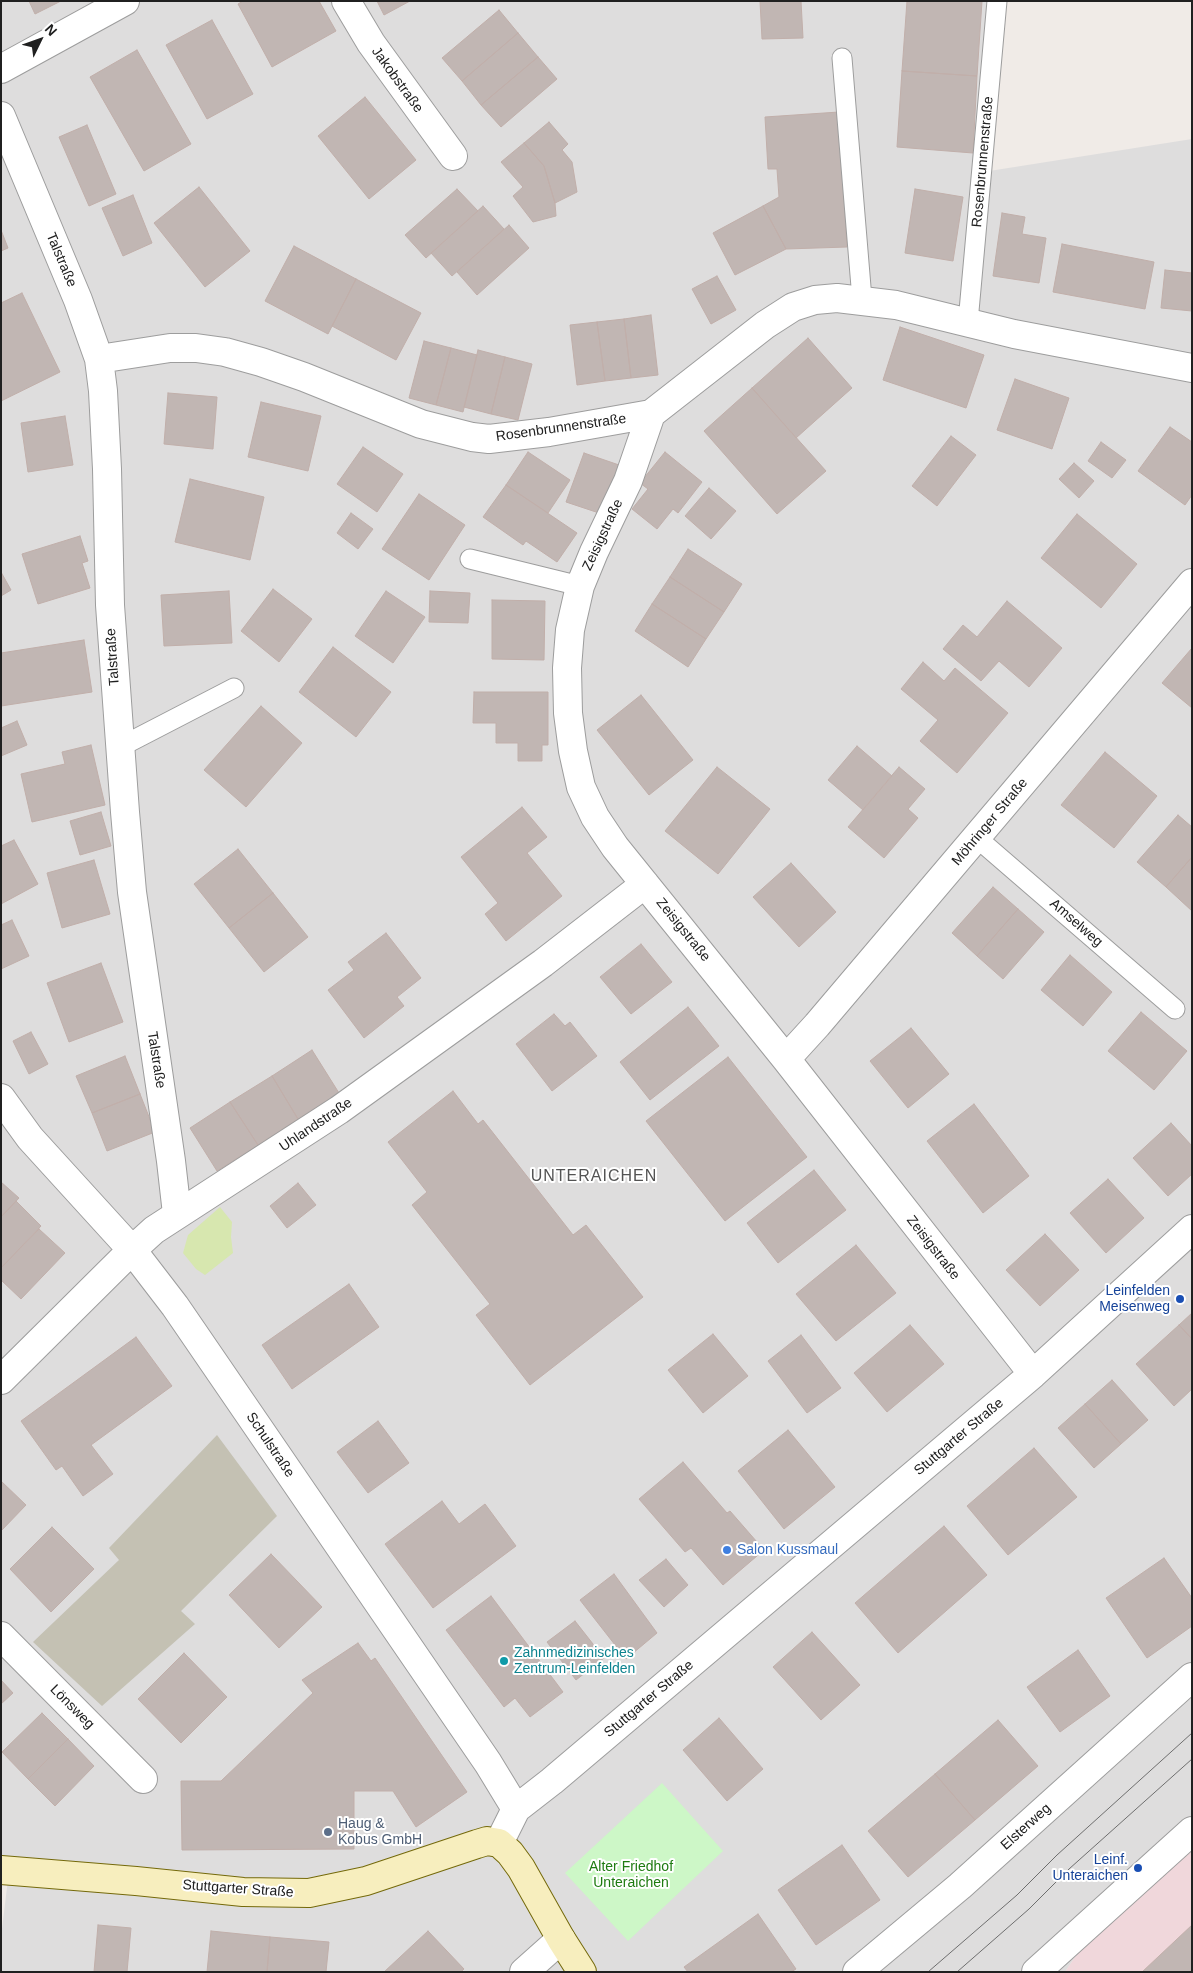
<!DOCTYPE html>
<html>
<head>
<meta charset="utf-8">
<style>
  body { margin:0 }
  #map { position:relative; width:1193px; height:1973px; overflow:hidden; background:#f0ebe7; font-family:Arial,sans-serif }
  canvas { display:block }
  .frame { position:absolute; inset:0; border:2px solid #202020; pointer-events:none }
  .north { position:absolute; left:15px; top:15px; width:50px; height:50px; -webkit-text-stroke:4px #fff; paint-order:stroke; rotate:48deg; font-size:14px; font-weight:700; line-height:20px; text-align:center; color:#202020 }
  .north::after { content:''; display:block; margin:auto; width:18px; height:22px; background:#202020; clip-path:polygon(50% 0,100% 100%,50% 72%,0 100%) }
</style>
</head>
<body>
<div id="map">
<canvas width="1193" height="1973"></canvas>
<div class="frame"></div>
<div class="north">N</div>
</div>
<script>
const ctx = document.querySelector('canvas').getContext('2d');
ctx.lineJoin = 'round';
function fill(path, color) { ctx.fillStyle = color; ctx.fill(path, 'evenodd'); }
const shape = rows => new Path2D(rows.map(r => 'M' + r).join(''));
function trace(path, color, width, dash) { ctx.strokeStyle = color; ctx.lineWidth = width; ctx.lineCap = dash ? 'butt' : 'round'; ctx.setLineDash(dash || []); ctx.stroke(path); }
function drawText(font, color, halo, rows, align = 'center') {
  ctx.font = font + ' Arial,sans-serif'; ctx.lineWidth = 4; ctx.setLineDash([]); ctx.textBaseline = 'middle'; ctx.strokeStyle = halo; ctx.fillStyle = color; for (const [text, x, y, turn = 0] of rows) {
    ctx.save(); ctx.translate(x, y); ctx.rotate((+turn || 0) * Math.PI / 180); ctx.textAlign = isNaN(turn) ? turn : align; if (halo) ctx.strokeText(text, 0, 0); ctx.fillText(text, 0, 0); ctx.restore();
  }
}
const residential = shape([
  [1,1,997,1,983,172,1192,139,1192,1831,1107,1909,1065,1972,1,1972,1,1937,9,1871,1,1870]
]);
const commercial = shape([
  [1192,1831,1192,1972,1065,1972,1107,1909]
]);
const construction = shape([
  [217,1435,277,1516,181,1611,195,1624,102,1706,33,1642,119,1560,109,1548]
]);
const grass = shape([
  [220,1207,232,1222,231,1237,233,1253,205,1275,196,1269,183,1253,188,1235]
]);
const park = shape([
  [662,1783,723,1851,628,1941,565,1873]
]);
const building = shape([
  [29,1,61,1,35,14,29,1],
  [243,1,319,1,336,31,272,67,238,4,243,1],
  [377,1,410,1,384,15,377,1],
  [760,1,801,1,803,38,762,39,760,1],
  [907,1,982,1,977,76,902,71,907,1],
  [499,10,518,33,462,81,442,58,499,10],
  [212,20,253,94,207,119,166,45,212,20],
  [518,33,538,57,481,105,462,81,518,33],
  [137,50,191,144,144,171,90,77,137,50],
  [538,57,557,79,501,127,481,105,538,57],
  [902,71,977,76,973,153,897,147,902,71],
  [365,97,416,160,369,199,318,136,365,97],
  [839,112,847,247,786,249,763,206,779,197,777,169,768,169,765,117,839,112],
  [549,122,568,144,562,150,572,162,577,192,555,203,544,166,524,143,549,122],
  [87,125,116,194,89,206,59,137,87,125],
  [524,143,544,166,555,203,556,216,533,222,513,196,523,187,501,162,524,143],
  [199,187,250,251,205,287,154,223,199,187],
  [457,189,478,211,426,258,405,235,457,189],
  [915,189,963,197,953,261,905,253,915,189],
  [133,195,152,243,123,256,102,208,133,195],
  [483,206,504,229,452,276,431,253,483,206],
  [763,206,786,249,735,275,713,233,763,206],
  [1002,213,1025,217,1022,234,1046,238,1039,283,993,276,1002,213],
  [509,225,529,248,477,295,457,272,509,225],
  [1,230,8,248,1,251,1,230],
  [1062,244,1154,262,1145,309,1053,292,1062,244],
  [294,246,356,279,328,334,265,301,294,246],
  [1165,270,1192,273,1192,311,1161,308,1165,270],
  [717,276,736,310,711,324,692,289,717,276],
  [356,279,421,313,396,360,332,326,356,279],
  [22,293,60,372,1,401,1,303,22,293],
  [651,315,658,375,631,378,624,319,651,315],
  [624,319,631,378,605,381,597,322,624,319],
  [597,322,605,381,577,385,570,325,597,322],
  [900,327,984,355,966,408,883,380,900,327],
  [808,338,852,388,796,438,752,388,808,338],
  [424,341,451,348,436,405,409,398,424,341],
  [451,348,477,355,463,412,436,405,451,348],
  [478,350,505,357,491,414,464,407,478,350],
  [505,357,532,364,518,420,491,414,505,357],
  [1015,379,1069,398,1052,449,997,430,1015,379],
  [752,388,826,471,777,514,704,431,752,388],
  [168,393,217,397,213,449,164,444,168,393],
  [261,402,321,416,308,471,248,457,261,402],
  [65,416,73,465,28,472,21,423,65,416],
  [1170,427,1192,442,1192,495,1185,505,1138,471,1170,427],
  [951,436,976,455,937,506,912,486,951,436],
  [1101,442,1126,460,1112,478,1088,461,1101,442],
  [363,447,403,474,377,512,337,484,363,447],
  [528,452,570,480,548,513,506,485,528,452],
  [665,452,702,482,678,513,673,509,657,529,632,509,648,489,640,483,665,452],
  [584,453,622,466,605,515,566,502,584,453],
  [1074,463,1094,481,1079,498,1059,479,1074,463],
  [190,479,264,497,250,560,175,542,190,479],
  [506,485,577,533,557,562,526,541,523,545,483,517,506,485],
  [709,488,736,511,711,539,685,516,709,488],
  [419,494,465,525,429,580,382,549,419,494],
  [351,513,373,529,358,549,337,533,351,513],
  [1077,514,1137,564,1101,608,1041,558,1077,514],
  [80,536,88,561,82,563,90,588,38,604,22,554,80,536],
  [688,549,742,584,724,612,670,577,688,549],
  [1,572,11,590,1,596,1,572],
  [670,577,724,612,706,639,652,604,670,577],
  [273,589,312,619,279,662,241,631,273,589],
  [229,591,232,643,164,646,161,595,229,591],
  [386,591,425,617,393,663,355,636,386,591],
  [430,591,470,593,468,623,429,622,430,591],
  [492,600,545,601,544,660,492,659,492,600],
  [1007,601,1062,648,1029,687,999,661,981,681,943,649,963,625,977,637,1007,601],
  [652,604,706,639,688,667,635,631,652,604],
  [84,640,92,692,1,706,1,653,84,640],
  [333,647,391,692,356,737,299,692,333,647],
  [1192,648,1192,708,1162,683,1192,648],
  [923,662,944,681,955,668,1008,713,957,773,920,741,938,720,901,689,923,662],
  [474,692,548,692,548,745,542,745,542,761,518,761,518,743,496,743,496,723,473,723,474,692],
  [641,695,693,760,649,795,597,730,641,695],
  [261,706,302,743,246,807,204,770,261,706],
  [17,721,27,745,1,756,1,728,17,721],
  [91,745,105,805,32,822,21,774,65,764,62,752,91,745],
  [857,746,892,776,863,810,828,780,857,746],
  [1105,752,1157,796,1114,848,1061,805,1105,752],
  [717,767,770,809,718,874,665,831,717,767],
  [899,767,925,789,908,809,918,818,884,858,848,827,899,767],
  [522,807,547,837,527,853,562,896,506,941,485,914,498,903,461,857,522,807],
  [101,812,111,846,80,855,70,821,101,812],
  [1178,815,1192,827,1192,857,1166,887,1137,862,1178,815],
  [14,840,38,884,1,904,1,846,14,840],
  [238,849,273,893,229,928,194,884,238,849],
  [1192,857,1192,911,1166,887,1192,857],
  [94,860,110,914,62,928,47,873,94,860],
  [791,863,836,912,799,947,753,897,791,863],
  [993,887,1018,909,977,956,952,933,993,887],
  [273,893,308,937,264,972,229,928,273,893],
  [1018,909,1044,932,1003,979,977,956,1018,909],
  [12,920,29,956,1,969,1,925,12,920],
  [386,933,421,978,397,997,404,1006,364,1038,328,990,354,970,348,962,386,933],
  [641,944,672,982,631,1014,600,977,641,944],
  [1070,955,1112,992,1083,1026,1041,990,1070,955],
  [101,963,123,1022,69,1042,47,983,101,963],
  [688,1007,719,1046,650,1100,620,1062,688,1007],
  [1141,1012,1187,1051,1154,1090,1108,1051,1141,1012],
  [554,1014,565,1026,570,1022,597,1056,552,1091,516,1044,554,1014],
  [911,1028,949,1074,908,1108,870,1061,911,1028],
  [31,1032,48,1064,29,1074,13,1041,31,1032],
  [312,1050,339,1093,298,1119,272,1076,312,1050],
  [125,1056,140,1094,92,1113,76,1076,125,1056],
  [728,1057,807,1157,725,1221,646,1121,728,1057],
  [272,1076,298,1119,258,1145,230,1102,272,1076],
  [453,1091,478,1124,483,1120,573,1235,586,1225,643,1297,530,1385,476,1315,490,1304,412,1205,427,1192,388,1142,453,1091],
  [140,1094,155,1132,107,1151,92,1113,140,1094],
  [230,1102,258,1145,217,1171,190,1128,230,1102],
  [974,1104,1029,1176,983,1213,927,1141,974,1104],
  [1171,1123,1192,1146,1192,1174,1168,1196,1133,1158,1171,1123],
  [814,1170,846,1210,778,1263,747,1223,814,1170],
  [1108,1179,1144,1218,1106,1253,1070,1213,1108,1179],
  [1,1182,19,1198,1,1217,1,1182],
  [298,1183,316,1205,287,1228,270,1206,298,1183],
  [16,1201,41,1226,1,1268,1,1217,16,1201],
  [39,1229,65,1253,21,1299,1,1280,1,1268,39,1229],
  [1045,1234,1079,1270,1040,1306,1006,1270,1045,1234],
  [856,1245,896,1293,836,1341,796,1294,856,1245],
  [349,1284,379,1327,292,1389,262,1345,349,1284],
  [1192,1313,1192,1339,1179,1325,1192,1313],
  [910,1325,944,1364,887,1412,854,1373,910,1325],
  [1179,1325,1192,1339,1192,1389,1174,1406,1136,1364,1179,1325],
  [713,1334,748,1376,703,1413,668,1370,713,1334],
  [801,1335,841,1388,807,1413,768,1361,801,1335],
  [136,1337,172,1386,91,1445,113,1474,83,1496,62,1466,56,1470,21,1421,136,1337],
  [1112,1380,1148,1420,1121,1444,1085,1404,1112,1380],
  [1085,1404,1121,1444,1094,1468,1058,1428,1085,1404],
  [378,1421,409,1463,368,1493,337,1452,378,1421],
  [788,1430,835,1487,784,1529,738,1471,788,1430],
  [1034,1448,1077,1497,1008,1555,967,1506,1034,1448],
  [683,1462,727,1513,730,1511,764,1550,723,1585,691,1548,685,1552,639,1499,683,1462],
  [1,1481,26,1505,1,1531,1,1481],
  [442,1501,459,1524,485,1504,516,1546,433,1608,385,1544,442,1501],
  [944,1526,987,1575,898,1653,855,1603,944,1526],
  [52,1527,94,1569,51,1612,10,1569,52,1527],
  [271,1554,322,1607,279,1648,229,1595,271,1554],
  [1164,1558,1192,1598,1192,1626,1147,1658,1106,1598,1164,1558],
  [666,1559,688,1585,664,1607,639,1580,666,1559],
  [614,1574,657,1633,626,1659,580,1600,614,1574],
  [491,1596,563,1692,530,1717,515,1698,504,1707,446,1630,491,1596],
  [575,1621,604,1658,576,1680,547,1642,575,1621],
  [812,1632,860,1685,821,1720,773,1667,812,1632],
  [358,1643,371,1661,375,1658,467,1792,416,1827,393,1791,354,1791,354,1849,182,1850,181,1781,221,1781,313,1693,302,1680,358,1643],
  [1078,1650,1110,1696,1060,1732,1027,1687,1078,1650],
  [184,1653,227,1697,181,1743,138,1699,184,1653],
  [1,1680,13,1693,1,1704,1,1680],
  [42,1713,68,1739,28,1779,2,1752,42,1713],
  [719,1718,763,1769,727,1801,683,1750,719,1718],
  [998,1720,1038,1766,975,1820,935,1774,998,1720],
  [68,1739,94,1766,55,1806,28,1779,68,1739],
  [935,1774,975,1820,908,1877,868,1831,935,1774],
  [842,1845,880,1900,816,1945,778,1890,842,1845],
  [758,1914,796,1969,791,1972,688,1972,684,1967,758,1914],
  [98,1925,131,1928,127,1972,94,1972,98,1925],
  [1192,1925,1192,1972,1142,1972,1192,1925],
  [211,1931,270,1937,267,1972,207,1972,211,1931],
  [428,1931,464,1969,461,1972,384,1972,428,1931],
  [270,1937,329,1942,326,1972,267,1972,270,1937]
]);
const service = shape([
  [842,58,862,299],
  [968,322,997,1],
  [470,559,580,586],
  [120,747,234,688],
  [977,838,1175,1009]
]);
const minor = shape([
  [346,1,371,43,453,156],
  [1,69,125,1],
  [1,116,78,300,99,359,103,391,107,469,110,605,125,812,132,892,171,1161,177,1214],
  [99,359,170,348,196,348,225,352,261,362,304,377,421,424,472,437,489,439,549,432,651,414,765,325,793,307,815,300,837,298,896,305,1014,334,1192,368],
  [651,414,628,481,594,552,580,586,570,630,567,668,568,713,573,751,581,787,595,817,615,847,786,1059,1033,1374],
  [786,1059,817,1025,1192,583],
  [1,1098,30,1138,132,1250,175,1306,488,1763,516,1809],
  [1,1380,132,1250,154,1230,339,1110,543,963,645,884],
  [1,1636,143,1779],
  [499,1843,516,1809,552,1781,1033,1374,1192,1229],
  [524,1972,561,1939],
  [857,1972,960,1886,1192,1677],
  [1036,1972,1192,1831]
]);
const secondary = shape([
  [1,1870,136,1881,243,1892,309,1893,366,1881,477,1844,487,1841,499,1843,510,1853,521,1868,561,1939,582,1972]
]);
const tram = shape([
  [928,1972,1017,1895,1057,1855,1192,1733],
  [957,1972,1029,1909,1069,1869,1192,1759]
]);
const markers = [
  [1180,1299,5,"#1a4fb4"],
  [727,1550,5,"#3f7fe0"],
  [504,1661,5,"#0f9aa8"],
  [328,1832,5,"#5c6f8a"],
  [1138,1868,5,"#1a4fb4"]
];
const streetNames = [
  ["Jakobstraße",397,80,54],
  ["Rosenbrunnenstraße",983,162,-85],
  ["Talstraße",61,260,67],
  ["Rosenbrunnenstraße",561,428,-8],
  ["Zeisigstraße",603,535,-65],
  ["Talstraße",113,657,-94],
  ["Möhringer Straße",990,822,-50],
  ["Amselweg",1076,923,41],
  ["Zeisigstraße",683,930,51],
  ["Talstraße",156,1060,81],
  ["Uhlandstraße",316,1125,-34],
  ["Zeisigstraße",933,1248,52],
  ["Stuttgarter Straße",959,1437,-40],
  ["Schulstraße",270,1445,56],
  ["Stuttgarter Straße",649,1699,-40],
  ["Lönsweg",72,1707,45],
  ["Elsterweg",1026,1827,-42],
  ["Stuttgarter Straße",238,1889,4]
];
const transitNames = [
  ["Leinfelden",1170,1291],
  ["Meisenweg",1170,1307],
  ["Leinf.",1128,1860],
  ["Unteraichen",1128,1876]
];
const shopNames = [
  ["Salon Kussmaul",737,1550]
];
const cultureNames = [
  ["Zahnmedizinisches",514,1653],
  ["Zentrum-Leinfelden",514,1669]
];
const serviceNames = [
  ["Haug &",338,1824],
  ["Kobus GmbH",338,1840]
];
const parkNames = [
  ["Alter Friedhof",631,1867],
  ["Unteraichen",631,1883]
];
const quarterNames = [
  ["UNTERAICHEN",594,1177]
];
fill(residential, '#dedddd');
fill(commercial, '#f0d7db');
fill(construction, '#c4c1b3');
fill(grass, '#d7e7af');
fill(park, '#cdf7c7');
fill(building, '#c1b6b3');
trace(building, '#c1afaa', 1);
trace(service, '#9d9d9d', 21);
trace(minor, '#9d9d9d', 30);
trace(secondary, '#74690a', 30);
trace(service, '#fff', 19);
trace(minor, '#fff', 28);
trace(secondary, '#f7eebe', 28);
trace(tram, '#6e6e6e', 1);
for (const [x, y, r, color] of markers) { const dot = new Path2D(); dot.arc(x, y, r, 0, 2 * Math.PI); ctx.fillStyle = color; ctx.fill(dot); trace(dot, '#fff', 2); }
drawText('14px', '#202020', '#fff', streetNames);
drawText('14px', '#164399', '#fff', transitNames, 'right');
drawText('14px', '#366cbe', '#fff', shopNames, 'left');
drawText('14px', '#0d838f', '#fff', cultureNames, 'left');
drawText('14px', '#4e5e75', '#fff', serviceNames, 'left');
drawText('14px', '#1e7b11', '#fff', parkNames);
ctx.letterSpacing = '1px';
drawText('16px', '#535353', '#fff', quarterNames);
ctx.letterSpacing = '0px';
</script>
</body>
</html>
